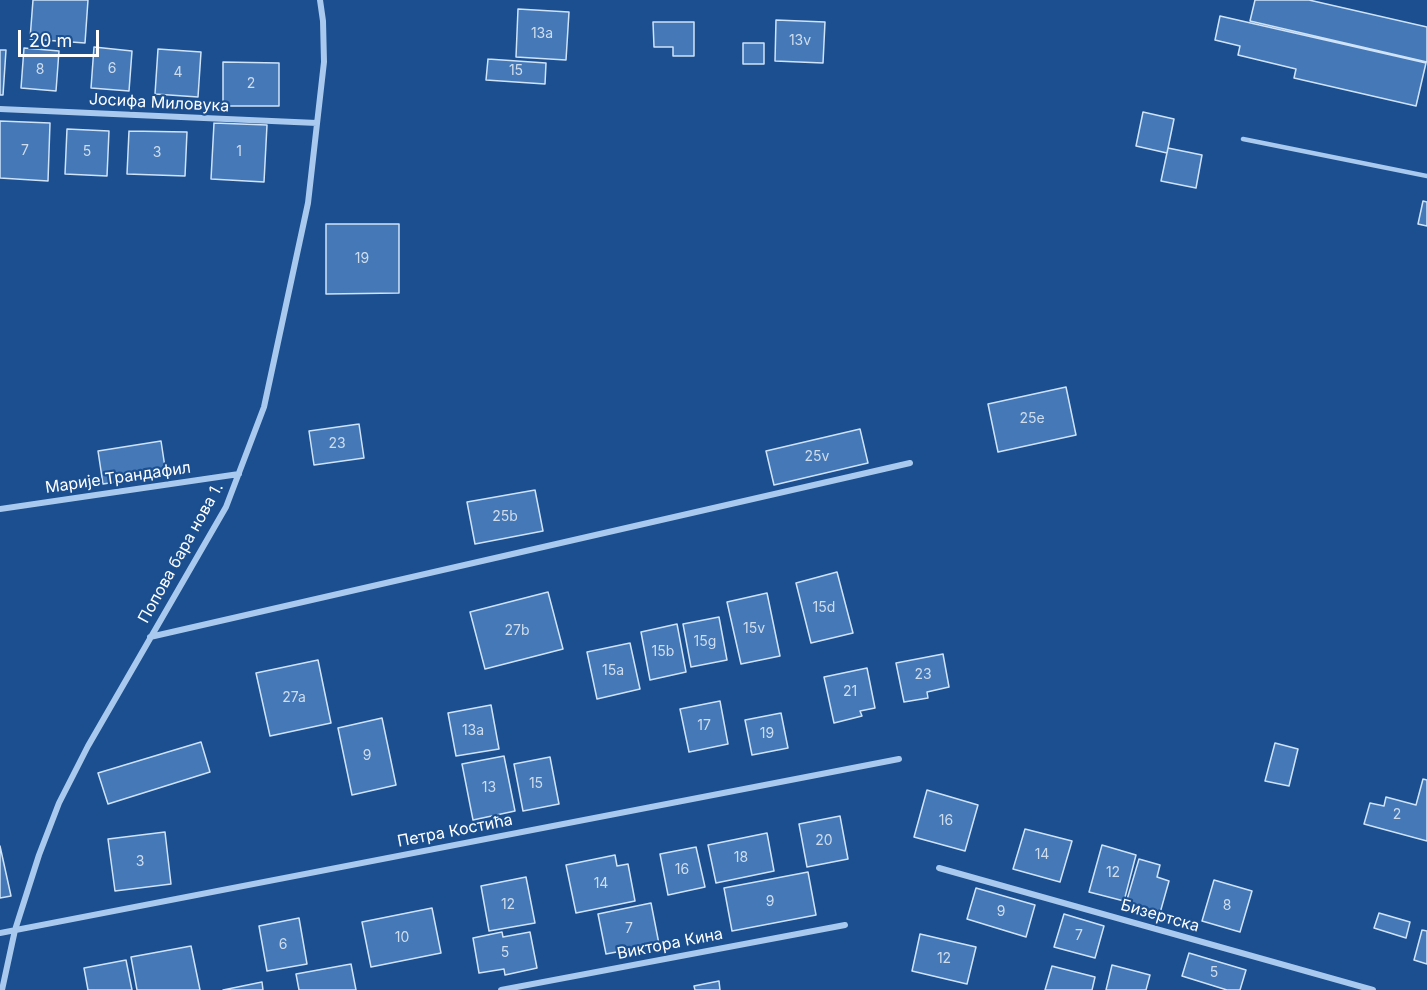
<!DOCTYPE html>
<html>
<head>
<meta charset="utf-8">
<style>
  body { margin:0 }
  #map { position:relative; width:1427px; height:990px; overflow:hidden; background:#1b4f8f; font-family:Inter,sans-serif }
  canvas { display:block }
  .scale { position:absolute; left:18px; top:30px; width:81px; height:27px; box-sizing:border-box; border:3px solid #fff; border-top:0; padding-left:8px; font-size:18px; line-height:21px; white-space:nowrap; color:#fff; -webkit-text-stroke:4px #1b4f8f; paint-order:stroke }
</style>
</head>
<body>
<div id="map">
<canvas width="1427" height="990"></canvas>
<div class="scale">20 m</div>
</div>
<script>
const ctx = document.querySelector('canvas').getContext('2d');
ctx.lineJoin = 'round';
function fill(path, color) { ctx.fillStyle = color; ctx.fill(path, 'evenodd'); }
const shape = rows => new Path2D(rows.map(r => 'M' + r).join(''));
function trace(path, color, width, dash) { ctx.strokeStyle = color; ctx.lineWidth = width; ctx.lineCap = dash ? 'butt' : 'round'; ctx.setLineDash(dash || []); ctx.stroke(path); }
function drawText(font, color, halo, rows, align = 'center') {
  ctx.font = font + ' Inter,sans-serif'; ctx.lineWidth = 4.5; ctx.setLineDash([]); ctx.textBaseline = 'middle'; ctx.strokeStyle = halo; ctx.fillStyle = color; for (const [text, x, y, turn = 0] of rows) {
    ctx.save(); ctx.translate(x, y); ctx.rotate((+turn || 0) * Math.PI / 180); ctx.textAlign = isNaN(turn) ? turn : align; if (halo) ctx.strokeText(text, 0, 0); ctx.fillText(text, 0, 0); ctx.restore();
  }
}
const building = shape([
  [33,0,88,0,85,43,30,39,33,0],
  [1255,0,1309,0,1427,27,1427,62,1250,21,1255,0],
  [518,9,569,12,566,60,516,57,518,9],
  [1220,16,1426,63,1416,106,1294,78,1296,69,1238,55,1240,46,1215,40,1220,16],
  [776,20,825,22,823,63,775,61,776,20],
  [653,22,694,22,694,56,673,56,673,47,654,47,653,22],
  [743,43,764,43,764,64,743,64,743,43],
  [94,47,132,51,129,91,91,88,94,47],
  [24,48,59,51,56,91,21,88,24,48],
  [158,49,201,52,198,97,155,94,158,49],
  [0,50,6,50,3,95,0,95,0,50],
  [488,59,546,63,545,84,486,80,488,59],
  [223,62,279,63,279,106,223,106,223,62],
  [1143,112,1174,119,1167,153,1136,146,1143,112],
  [0,121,50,123,48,181,0,178,0,121],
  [214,123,267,125,264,182,211,179,214,123],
  [67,129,109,131,107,176,65,174,67,129],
  [129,131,187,132,185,176,127,174,129,131],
  [1168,148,1202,155,1196,188,1161,181,1168,148],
  [1423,201,1427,202,1427,226,1418,224,1423,201],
  [326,224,399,224,399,293,326,294,326,224],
  [1066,387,1076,435,998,452,988,404,1066,387],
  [359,424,364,458,314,465,309,431,359,424],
  [860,429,868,463,774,485,766,451,860,429],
  [161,441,166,474,103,484,98,451,161,441],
  [535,490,543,531,475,544,467,502,535,490],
  [837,572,853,633,811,643,796,583,837,572],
  [548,592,563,649,485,669,470,612,548,592],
  [767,593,780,656,741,664,727,602,767,593],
  [719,617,727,660,691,667,683,624,719,617],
  [677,624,686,672,650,680,641,632,677,624],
  [630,643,640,689,597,699,587,652,630,643],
  [943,654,949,687,927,692,928,698,904,702,896,663,943,654],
  [318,660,331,723,270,736,256,673,318,660],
  [867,668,875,708,860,711,862,716,834,723,824,677,867,668],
  [720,701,728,744,689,752,680,709,720,701],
  [491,705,499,749,456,756,448,713,491,705],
  [781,713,788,748,752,755,745,720,781,713],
  [382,718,396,785,352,795,338,728,382,718],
  [201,742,210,772,108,804,98,773,201,742],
  [1275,743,1298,749,1289,786,1265,781,1275,743],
  [504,756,515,811,473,820,462,764,504,756],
  [550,757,559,804,523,811,514,764,550,757],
  [1423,779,1427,780,1427,841,1364,824,1370,803,1384,806,1386,797,1416,805,1423,779],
  [927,790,978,805,965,851,914,837,927,790],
  [840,816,848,859,807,867,799,824,840,816],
  [1025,829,1072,841,1060,882,1013,869,1025,829],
  [165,832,171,884,115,891,108,839,165,832],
  [767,833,774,871,716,883,708,845,767,833],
  [1102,845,1136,855,1124,901,1089,892,1102,845],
  [0,846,11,896,0,898,0,846],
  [696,847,705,887,668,895,660,854,696,847],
  [615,855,617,866,628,864,635,901,576,913,566,865,615,855],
  [1139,859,1160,865,1157,877,1169,881,1160,913,1126,903,1139,859],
  [808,872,816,915,732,931,724,888,808,872],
  [526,877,535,923,489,931,481,886,526,877],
  [1214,880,1252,891,1240,932,1202,921,1214,880],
  [976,888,1035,905,1026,937,967,919,976,888],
  [651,903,659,944,606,954,598,914,651,903],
  [432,908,441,953,371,967,362,922,432,908],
  [1379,913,1410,922,1406,938,1374,928,1379,913],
  [1064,914,1104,926,1095,958,1054,947,1064,914],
  [299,918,307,964,267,971,259,926,299,918],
  [1422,930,1427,931,1427,964,1414,960,1422,930],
  [502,932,503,937,530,932,537,968,505,975,504,969,479,973,473,938,502,932],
  [920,934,976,947,967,984,912,971,920,934],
  [191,946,200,990,137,990,131,957,191,946],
  [1189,953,1246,970,1240,990,1227,990,1182,976,1189,953],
  [126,960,132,990,88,990,84,968,126,960],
  [351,964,356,990,299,990,296,974,351,964],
  [1112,965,1150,975,1146,990,1106,990,1112,965],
  [1052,966,1095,977,1092,990,1045,990,1052,966],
  [719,981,720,990,695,990,694,986,719,981],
  [262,982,263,990,223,990,262,982]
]);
const service = shape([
  [1243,139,1427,176]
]);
const minor = shape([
  [0,109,317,123],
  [0,509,239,474],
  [150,637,910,463],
  [939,868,1373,990],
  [0,933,899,759],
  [2,990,15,930,39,855,59,803,88,746,226,507,264,407,308,203,324,62,323,21,320,0],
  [501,990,845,925]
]);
const numberNames = [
  ["13a",542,34],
  ["13v",800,41],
  ["6",112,69],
  ["8",40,70],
  ["15",516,71],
  ["4",178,73],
  ["2",251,84],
  ["7",25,151],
  ["5",87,152],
  ["1",239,152],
  ["3",157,153],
  ["19",362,259],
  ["25e",1032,419],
  ["23",337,444],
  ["25v",817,457],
  ["25b",505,517],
  ["15d",824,608],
  ["15v",754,629],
  ["27b",517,631],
  ["15g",705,642],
  ["15b",663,652],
  ["15a",613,671],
  ["23",923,675],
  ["21",850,692],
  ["27a",294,698],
  ["17",704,726],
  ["13a",473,731],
  ["19",767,734],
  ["9",367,756],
  ["15",536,784],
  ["13",489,788],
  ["2",1397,815],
  ["16",946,821],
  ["20",824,841],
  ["14",1042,855],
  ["18",741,858],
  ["3",140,862],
  ["16",682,870],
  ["12",1113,873],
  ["14",601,884],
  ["9",770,902],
  ["12",508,905],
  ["8",1227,906],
  ["9",1001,912],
  ["7",629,929],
  ["7",1079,936],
  ["10",402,938],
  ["6",283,945],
  ["5",505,953],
  ["12",944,959],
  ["5",1214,973]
];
const streetNames = [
  ["Јосифа Миловука",159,103,3],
  ["Марије Трандафил",118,478,-8],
  ["Попова бара нова 1.",181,553,-61],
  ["Петра Костића",455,831,-11],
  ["Бизертска",1160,916,16],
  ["Виктора Кина",670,944,-11]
];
fill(building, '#4478b7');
trace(building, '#cfe3fa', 1.5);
trace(service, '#a9c9ee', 4.5);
trace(minor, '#a9c9ee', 6);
drawText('14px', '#d0dded', null, numberNames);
drawText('16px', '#fff', '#1b4f8f', streetNames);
</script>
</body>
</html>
